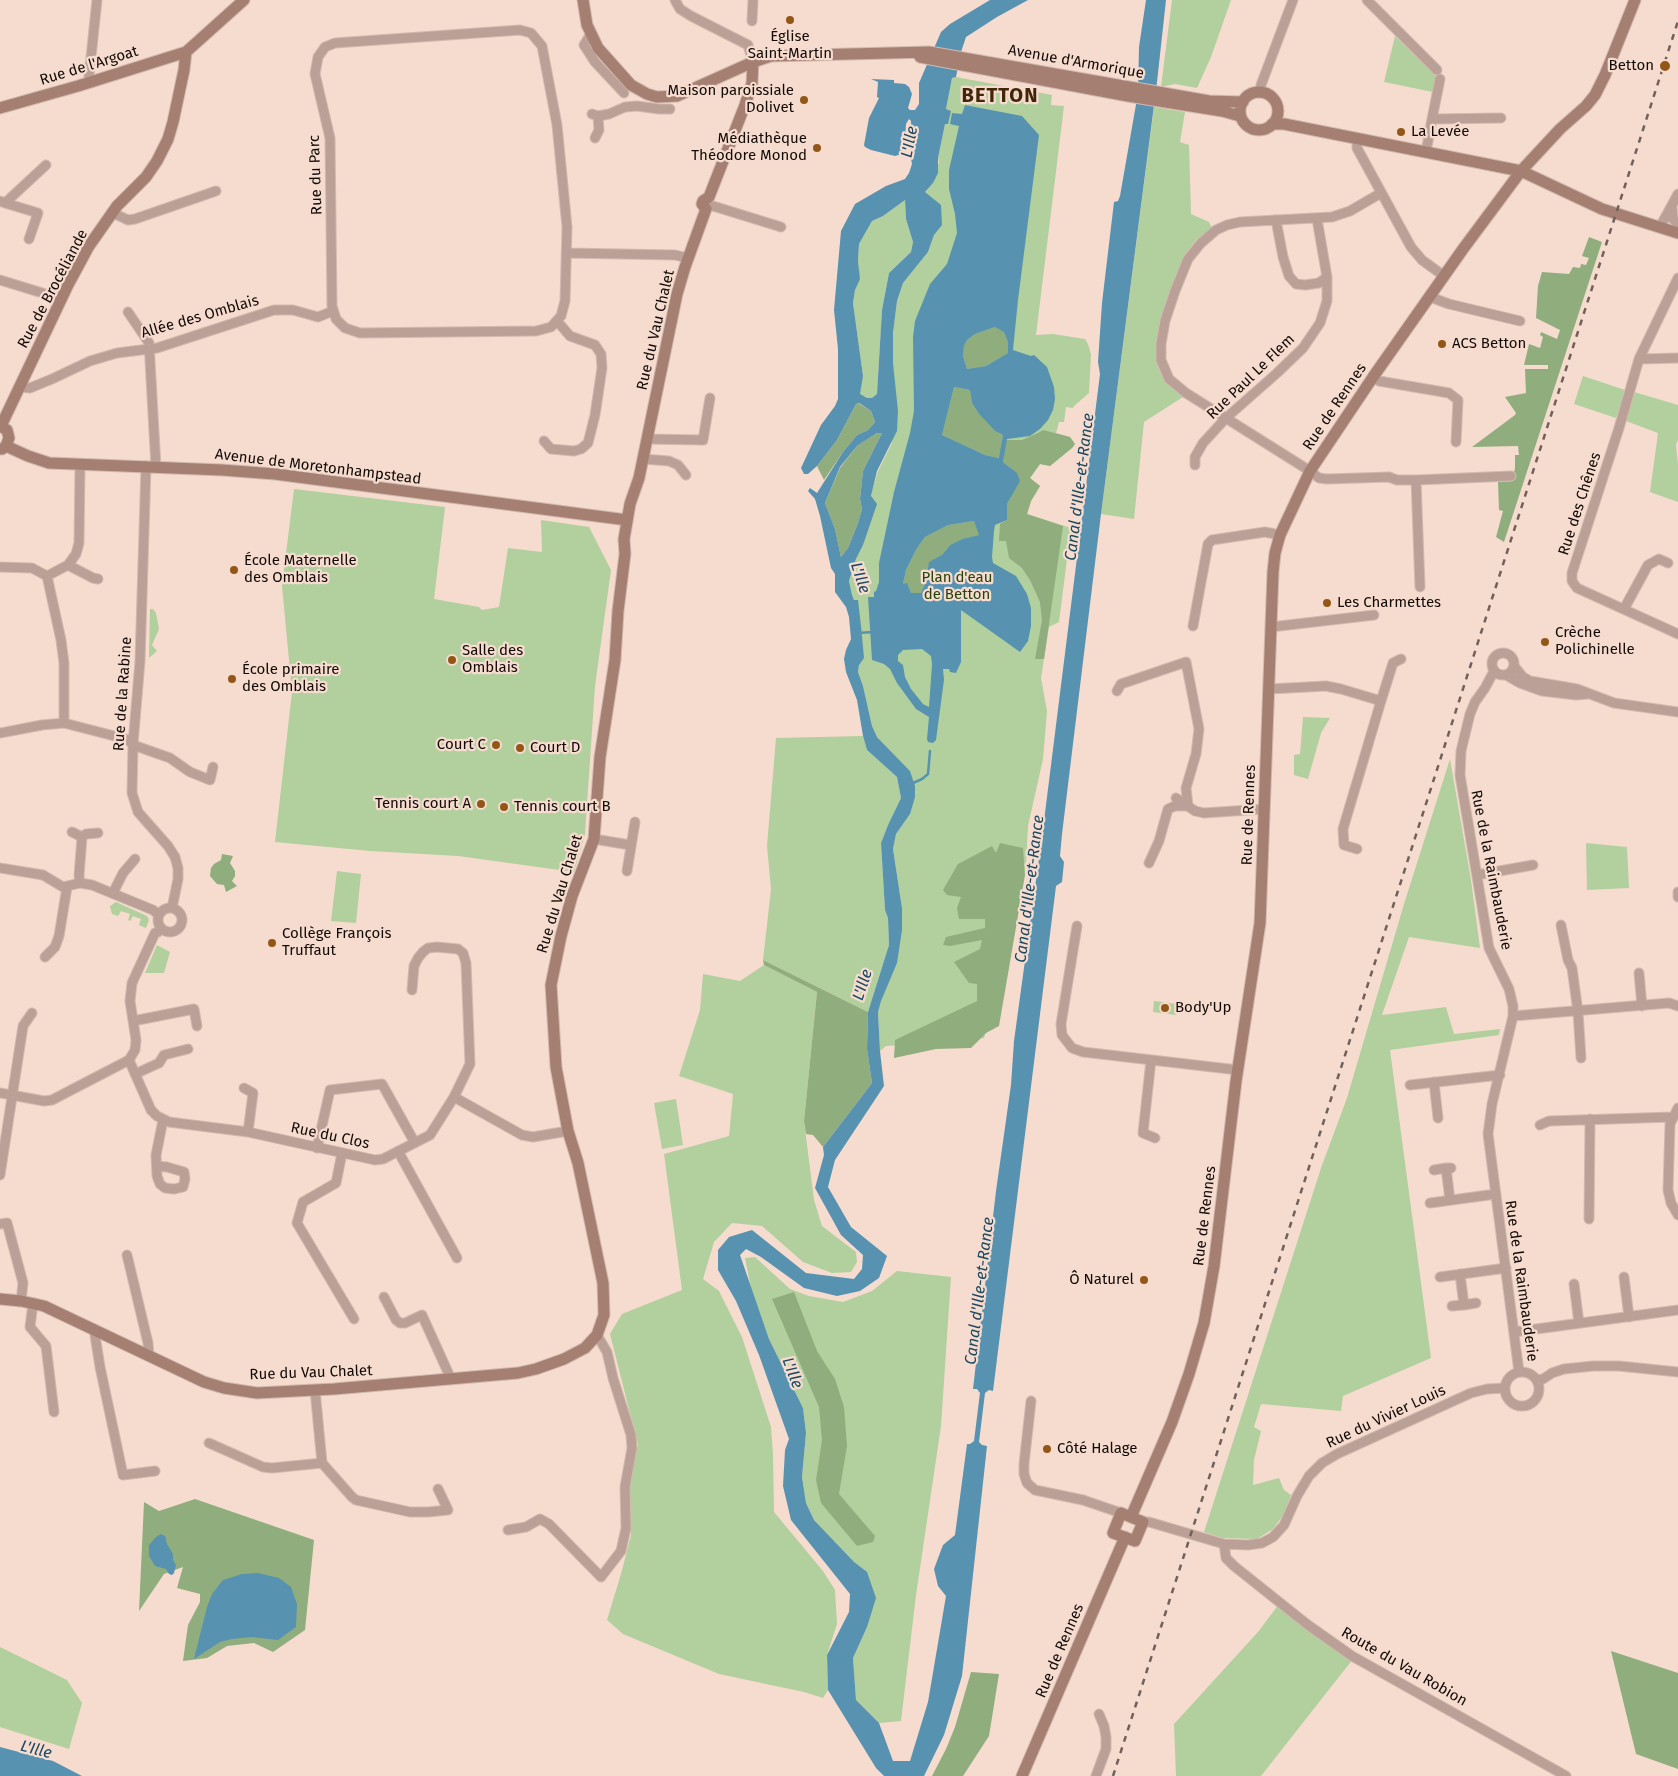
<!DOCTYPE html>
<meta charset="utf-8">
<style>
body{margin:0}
canvas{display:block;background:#f6dbcf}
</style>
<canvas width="1678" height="1776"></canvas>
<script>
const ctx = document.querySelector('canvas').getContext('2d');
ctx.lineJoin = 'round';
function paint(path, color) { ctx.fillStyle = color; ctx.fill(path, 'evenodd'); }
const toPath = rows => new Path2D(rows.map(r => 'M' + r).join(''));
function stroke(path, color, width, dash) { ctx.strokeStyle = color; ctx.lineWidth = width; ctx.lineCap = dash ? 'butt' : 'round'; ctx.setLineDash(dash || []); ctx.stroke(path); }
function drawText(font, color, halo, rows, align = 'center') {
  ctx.font = font + ' "Fira Sans",sans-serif'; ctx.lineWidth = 4.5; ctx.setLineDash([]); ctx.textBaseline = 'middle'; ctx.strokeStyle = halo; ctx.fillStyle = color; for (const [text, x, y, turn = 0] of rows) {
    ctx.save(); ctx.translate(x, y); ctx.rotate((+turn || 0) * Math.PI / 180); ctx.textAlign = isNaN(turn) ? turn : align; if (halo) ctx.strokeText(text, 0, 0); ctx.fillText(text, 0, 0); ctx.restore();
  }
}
const green = toPath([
 [1172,0,1231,0,1211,57,1197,88,1175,84,1161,87],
 [1395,36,1436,76,1433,92,1384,82],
 [956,77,1052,95,1051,105,1064,106,1036,335,1053,334,1085,339,1088,344,1091,354,1089,393,1074,406,1073,408,1066,407,1064,422,1059,422,1056,433,1070,437,1075,444,1072,448,1050,466,1040,464,1030,478,1040,486,1031,501,1027,514,1071,528,1059,622,1049,627,1041,678,1047,711,1043,759,1028,826,1026,864,984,1038,886,1046,880,1051,878,1012,902,908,893,849,896,834,910,814,910,771,877,737,872,726,863,686,858,672,859,665,857,600,854,600,852,595,849,581,856,559,863,545,872,491,878,471,892,443,893,333,897,301,903,283,928,252,934,235,942,224,925,192,933,183,939,162,938,158,945,124,951,111,946,110,950,87,952,78],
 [1154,107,1185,112,1180,142,1189,145,1191,214,1209,222,1212,228,1196,240,1184,256,1164,313,1157,346,1157,362,1167,384,1183,397,1144,422,1134,519,1101,514],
 [905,200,906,219,913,242,911,252,889,273,882,310,877,394,872,399,867,398,859,394,863,376,853,303,855,290,859,279,858,261,859,244,872,221,883,216],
 [1583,376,1625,390,1616,418,1574,404],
 [1634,392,1678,405,1678,440,1676,445,1678,465,1678,502,1650,492,1658,433,1626,421],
 [294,489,445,507,434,599,479,607,482,610,499,607,508,548,542,552,541,520,589,527,611,570,595,686,585,834,574,872,458,856,370,851,275,842,292,692,282,586],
 [150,609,153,609,156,613,159,629,152,645,157,651,149,658],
 [1303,717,1330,718,1321,733,1308,779,1294,775,1294,755,1300,754],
 [863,736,867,750,897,777,901,798,888,825,881,843,885,910,888,918,889,945,868,1012,763,960,771,889,767,846,776,738],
 [1450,759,1471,880,1480,948,1409,937,1382,1015,1446,1007,1454,1034,1500,1029,1499,1035,1390,1050,1431,1358,1343,1396,1341,1411,1261,1404,1254,1427,1261,1431,1254,1460,1253,1485,1279,1478,1284,1490,1291,1495,1284,1514,1273,1529,1257,1539,1223,1538,1204,1532,1321,1168,1347,1098,1404,904],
 [1586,843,1627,847,1629,888,1587,890],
 [337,871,361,874,356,923,331,921],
 [116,902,147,916,149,920,146,928,139,925,141,919,133,916,130,921,128,920,130,914,121,911,118,916,112,914,110,906],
 [157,945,170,952,164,973,145,973],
 [764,965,817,992,804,1121,814,1200,822,1226,856,1252,857,1262,851,1272,832,1273,803,1262,762,1226,732,1223,714,1242,703,1279,719,1291,742,1337,771,1427,773,1454,774,1512,823,1571,835,1590,837,1624,827,1655,828,1690,823,1698,804,1692,719,1674,623,1634,607,1620,621,1574,631,1535,629,1476,638,1445,610,1334,622,1314,682,1290,664,1154,729,1136,733,1094,679,1076,700,1010,703,974,740,981],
 [1154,1001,1177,1004,1176,1015,1153,1012],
 [676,1099,683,1145,662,1149,654,1103],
 [755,1257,790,1289,809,1296,843,1302,872,1291,897,1271,951,1277,941,1426,916,1595,901,1721,879,1723,856,1700,853,1658,867,1627,855,1564,814,1520,806,1503,802,1477,806,1433,803,1408,769,1339,751,1289,745,1258],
 [1279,1604,1353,1659,1261,1776,1176,1776,1174,1724,1258,1632],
 [0,1647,67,1680,82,1703,69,1749,0,1727]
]);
const forest = toPath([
 [1589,237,1602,242,1504,542,1496,537,1503,511,1499,510,1498,482,1512,481,1515,468,1515,455,1519,455,1518,446,1472,447,1515,415,1516,413,1505,397,1526,393,1525,369,1548,369,1548,365,1524,365,1529,344,1540,348,1543,337,1540,335,1541,332,1557,339,1560,330,1536,318,1538,286,1542,272,1569,274,1573,267,1580,268,1581,264,1586,265,1589,258,1582,256],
 [995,327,1004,331,1008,342,1008,353,986,366,967,369,963,356,964,346,967,340,975,334],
 [954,387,970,390,972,403,979,414,995,431,1003,435,1000,458,985,455,942,435],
 [858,403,871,411,875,422,868,430,857,435,843,452,824,480,817,466,837,440,856,404],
 [1043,430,1070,437,1075,444,1072,448,1050,466,1040,464,1030,478,1040,486,1031,501,1027,514,1063,526,1044,659,1035,659,1042,620,1040,602,1030,580,1022,568,1009,558,1006,541,999,541,1000,524,1007,520,1007,504,1011,497,1011,468,1003,462,1006,440,1022,440,1038,433],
 [877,433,882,433,863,471,860,499,862,509,858,523,848,548,841,557,835,529,825,503,840,468,857,446],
 [974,521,980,535,962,539,950,545,942,555,921,593,911,593,907,584,903,584,906,570,917,548,925,537,948,525],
 [1000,843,1023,848,1025,875,999,1026,986,1033,971,1048,936,1049,894,1058,895,1040,977,1001,977,984,969,983,954,962,980,949,982,940,950,946,943,945,946,937,985,928,985,919,959,919,957,908,961,897,947,895,943,890,958,864,992,846,996,853],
 [222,854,233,856,230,863,235,871,235,876,232,881,237,886,226,892,224,885,217,884,210,876,211,868,214,864,221,860],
 [763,960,868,1012,867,1049,872,1083,823,1147,813,1135,806,1134,804,1121,817,992,764,965],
 [794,1292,817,1351,835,1379,844,1407,847,1446,839,1494,875,1536,873,1542,857,1546,821,1503,816,1480,822,1440,819,1407,772,1299],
 [195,1499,314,1540,305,1630,273,1652,254,1643,227,1646,207,1658,183,1661,188,1625,200,1602,200,1594,177,1588,183,1567,164,1574,139,1611,144,1502,159,1511],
 [1611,1651,1678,1673,1678,1769,1636,1754],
 [971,1672,999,1674,989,1736,963,1776,932,1776,946,1749,955,1727]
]);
const water = toPath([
 [990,0,1028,0,997,17,966,37,961,52,956,77,952,78,946,109,951,111,948,124,945,124,938,158,938,173,933,183,925,192,941,205,942,225,934,235,928,252,903,283,897,301,893,333,893,363,898,411,897,431,877,471,871,496,877,504,863,545,856,559,849,581,852,595,854,600,858,600,861,626,864,658,859,665,858,672,863,686,872,726,877,737,910,771,915,786,915,797,910,814,896,834,893,849,902,908,902,930,897,963,881,1001,878,1012,880,1051,884,1086,835,1160,828,1187,851,1227,887,1256,879,1278,860,1291,837,1296,804,1288,761,1257,746,1249,740,1255,769,1339,803,1408,806,1433,802,1477,806,1503,814,1520,854,1562,867,1572,876,1598,867,1627,853,1658,856,1700,879,1723,893,1761,910,1761,928,1702,946,1596,938,1586,934,1569,943,1545,955,1535,967,1444,970,1444,974,1441,980,1393,977,1389,973,1389,996,1191,1011,1085,1014,1041,1043,829,1100,374,1098,362,1102,303,1114,202,1118,201,1120,196,1138,93,1139,47,1146,0,1166,0,1157,82,1101,514,1062,834,1060,856,1064,862,1062,882,1056,886,993,1391,989,1390,985,1393,979,1442,982,1445,987,1446,962,1676,944,1735,924,1776,884,1776,876,1768,828,1690,827,1655,849,1612,850,1594,791,1520,783,1486,785,1450,789,1439,759,1355,736,1301,718,1270,718,1250,729,1237,752,1230,806,1273,854,1279,862,1269,863,1255,841,1235,815,1188,824,1155,823,1147,872,1083,867,1049,868,1012,889,945,888,918,885,910,881,843,888,825,901,798,897,777,867,750,863,736,857,700,846,672,844,659,846,650,851,639,849,617,846,607,835,592,835,574,831,568,820,516,815,499,808,491,810,488,817,493,843,452,857,435,868,430,875,422,871,411,859,403,856,404,837,440,817,466,808,474,804,474,801,468,821,425,835,406,838,399,838,349,834,310,841,231,855,204,886,186,905,179,909,173,912,164,910,153,911,121,909,119,906,124,904,151,902,154,895,156,871,150,865,147,864,145,869,118,879,98,877,97,878,82,871,79,894,80,894,83,905,84,909,87,912,94,908,108,910,110,915,110,919,104,919,83,941,32,950,24],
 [905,200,906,219,913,242,911,252,889,273,882,310,877,394,872,398,867,398,860,394,863,376,853,303,855,290,860,279,858,261,859,244,872,221,883,216],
 [877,433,882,433,863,471,860,499,862,509,858,523,848,548,841,557,835,529,825,503,840,467,857,446],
 [965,105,1022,116,1039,135,1018,300,1013,350,1031,356,1034,355,1047,367,1054,387,1055,399,1053,410,1048,420,1040,429,1030,436,1007,439,1003,462,1017,473,1020,481,1007,504,1007,520,995,525,994,531,992,557,993,563,1016,576,1027,594,1031,608,1031,626,1028,641,1020,652,961,610,961,662,956,673,950,672,949,669,943,669,944,680,936,740,933,743,928,742,927,739,929,717,916,709,897,683,890,669,884,664,872,660,868,597,874,597,874,592,876,591,879,582,879,563,894,492,910,433,914,411,913,337,915,321,930,284,947,264,957,233,955,214,949,189,949,170,959,126,950,124,952,113,962,114],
 [995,327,1004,332,1008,342,1008,353,986,366,967,369,963,356,964,346,967,340,975,334],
 [954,387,970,390,972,403,979,414,995,431,1003,435,999,458,985,455,942,435],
 [974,521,979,535,962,539,950,545,942,555,929,562,926,582,921,593,911,593,907,583,903,584,906,570,917,548,925,537,948,525],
 [922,649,931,656,932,664,929,707,923,704,911,689,905,677,903,665,898,661,898,655,903,650],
 [161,1534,165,1536,167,1544,173,1554,173,1560,176,1565,174,1573,172,1575,169,1574,166,1569,155,1566,149,1556,149,1545,156,1537],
 [258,1573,279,1578,291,1587,297,1604,296,1627,278,1640,251,1637,232,1639,220,1642,194,1659,207,1607,212,1594,223,1580,242,1574],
 [0,1747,53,1761,82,1776,0,1776]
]);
const stream = toPath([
 [858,633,873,632],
 [913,783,922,779,928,774,930,751]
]);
const street = toPath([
 [675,0,680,9,691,16,748,45,753,62],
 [1367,0,1437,70],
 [752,21,753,0],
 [520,30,531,33,542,46,557,125,567,227,565,301,561,316,551,327,536,331,360,333,345,328,336,319,332,306,330,138,315,74,318,57,325,47,335,43,520,30],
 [590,35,584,45,595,62,624,93],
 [90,81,89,76,97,0],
 [1260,93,1261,85,1293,0],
 [592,114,598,116,609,114,625,107,637,106,659,109,670,109],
 [1432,119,1440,79],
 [595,138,599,130,598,116],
 [1357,139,1357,148,1411,247,1422,260,1444,276],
 [1426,152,1432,119,1501,118],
 [1381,193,1350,211,1332,217,1240,222,1227,225,1216,230,1201,243,1188,259,1175,291,1165,321,1161,344,1161,360,1169,379,1186,393,1310,471,1319,478,1327,479,1389,477,1397,480,1416,480,1420,587],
 [0,201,5,203,46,165],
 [5,203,38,213,29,239],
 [713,206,781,227],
 [1672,206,1673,219,1678,224],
 [113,213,128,220,135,219,216,191],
 [1276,220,1283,257,1289,276,1296,284,1305,285,1319,283,1327,277],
 [1660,227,1678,194],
 [567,253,675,255,688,258],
 [0,280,62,299],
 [1430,297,1449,304,1520,321],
 [128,312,149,343,156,467],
 [1678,358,1639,359,1619,428,1572,573,1572,581,1577,588,1678,634],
 [1639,359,1678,278],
 [1373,377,1379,381,1449,393,1458,400,1456,442],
 [20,387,30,388,52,379,90,361,117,353,157,348,274,310,293,310,318,317,333,311],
 [647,439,703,440,710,398],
 [544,441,551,449,574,451,581,449,588,443,595,415,602,368,601,354,595,345,570,336,557,321],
 [643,459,669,461,678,465,686,475],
 [1195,465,1195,457,1203,443,1226,418,1277,373,1303,348,1320,323,1327,301,1327,277,1317,219],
 [146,466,140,661,133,744,132,793,138,812,168,846,175,857,178,868,178,879,172,908],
 [1416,480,1511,476],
 [68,565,93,578,98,579],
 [0,567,32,568,47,576],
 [47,576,61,640,64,663,64,723],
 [47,576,68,565,76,554,79,543,80,465],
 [1624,609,1648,565,1659,559,1668,563],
 [1193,626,1208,544,1212,540,1265,532,1280,535],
 [1271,627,1374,615],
 '1492 664a11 11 0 1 1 22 0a11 11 0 1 1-22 0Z',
 [1514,666,1523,677,1530,681,1577,689,1614,703,1678,712],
 [1494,671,1485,688,1475,702,1470,714,1461,751,1460,775,1489,948,1509,989,1513,1006,1513,1016,1492,1104,1488,1134,1519,1372],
 [1506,675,1520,683,1542,691,1576,695,1587,694],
 [1269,689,1326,686,1341,689,1381,701,1343,829,1344,845,1357,849],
 [1117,691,1121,684,1186,662,1199,729,1196,754,1186,788,1188,806,1175,806,1168,809,1159,841,1149,863],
 [1381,701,1393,663,1401,659],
 [0,733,42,725,64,723,126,739,136,746,170,758,190,772,210,780,213,767],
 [1176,798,1195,811,1204,813,1264,809],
 [72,832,82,837,86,834,98,833],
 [594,839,630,845],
 [0,868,43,875,63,887,80,883,92,885,153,910,159,915],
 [627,871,635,822],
 [1477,875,1533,865],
 [80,883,79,876,82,837],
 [1678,892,1678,897],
 [113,893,123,873,135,859],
 '158 920a12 12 0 1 1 24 0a12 12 0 1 1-24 0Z',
 [1561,925,1568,960,1572,968,1578,1012,1581,1058],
 [1077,926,1061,1024,1062,1035,1072,1048,1083,1052,1238,1070],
 [45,957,55,947,59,936,67,887],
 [1639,973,1642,1006],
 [1513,1016,1669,1003,1678,1006],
 [133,1021,194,1009,197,1026],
 [129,1060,151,1110,157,1116,169,1122,248,1132,375,1160,383,1159,430,1135,454,1097,470,1064,466,963,463,953,458,949,437,947,428,948,423,952,418,958,414,966,412,990],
 [1151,1060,1143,1133,1155,1138],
 [135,1074,159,1063,164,1055,188,1049],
 [1434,1082,1438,1118],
 [1410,1085,1500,1075],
 [244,1088,253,1093,248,1132],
 [0,1093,44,1101,52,1100,129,1060,135,1050,136,1040,130,1001,132,983,155,933,158,932,161,928],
 [454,1097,522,1135,533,1137,568,1131],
 [1678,1108,1670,1124,1668,1190,1671,1203,1678,1215],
 [1540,1125,1549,1121,1672,1117],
 [317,1148,330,1090,382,1084,415,1143],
 [398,1151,457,1258],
 [342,1153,336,1183,303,1202,297,1223,354,1319],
 [157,1166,167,1167,184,1172,185,1179,183,1187,174,1189,165,1188,160,1184,157,1176,156,1155,163,1120],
 [1434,1170,1446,1168],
 [0,1175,23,1026,32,1013],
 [1450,1200,1446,1168,1451,1168],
 [1430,1203,1496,1194],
 [1589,1219,1590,1119],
 [0,1224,7,1223,23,1283,21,1301],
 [127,1255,148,1343,149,1355],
 [1440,1277,1506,1268],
 [1624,1277,1629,1317],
 [1574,1284,1579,1323],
 [384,1297,396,1320,400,1323,405,1323,422,1315,451,1379],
 [33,1303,30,1327,46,1346,54,1412],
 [1464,1305,1476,1303],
 [1452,1306,1464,1305,1460,1274],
 [94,1329,100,1367,123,1475,155,1471],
 [1514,1332,1678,1310],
 '1505 1389a17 17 0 1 1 34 0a17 17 0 1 1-34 0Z',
 [1537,1380,1543,1379,1552,1373,1564,1369,1593,1366,1619,1366,1678,1372],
 [315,1390,322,1463,352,1497,356,1500,410,1512,428,1512,448,1510,438,1489],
 [1031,1401,1024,1464,1024,1474,1027,1483,1035,1490,1083,1500,1121,1513],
 [209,1443,263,1467,272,1468,322,1463],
 [1143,1522,1149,1522,1224,1544,1248,1545,1262,1543,1273,1537,1284,1525,1297,1496,1309,1476,1322,1463,1337,1454,1471,1393,1487,1389,1505,1388],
 [508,1530,526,1527,540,1519,549,1524,601,1577,621,1551,626,1528,625,1487,632,1448,631,1435,613,1378,607,1352,597,1335],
 [1224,1544,1226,1558,1234,1566,1308,1625,1352,1656,1566,1776],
 [1096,1776,1106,1749,1106,1737,1104,1726,1099,1714]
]);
const secondary = toPath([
 [583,0,587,25,598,48,631,85,647,94,657,97,677,96,753,62,771,56,929,52,1209,101,1243,102],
 [920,57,1128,96,1222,111,1240,116],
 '1240 111a19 19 0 1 1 38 0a19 19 0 1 1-38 0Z',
 [0,108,78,86,186,52],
 [1272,124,1284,124,1521,171,1602,209,1678,233],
 [0,426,7,430,9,438,6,446,2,449],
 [1,426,68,285,89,246,117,206,146,177,157,161,168,139,173,122,184,70,186,52,244,0],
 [6,446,28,456,49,463,222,470,275,474,627,520],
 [0,1299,21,1301,44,1306,204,1382,224,1388,257,1393,334,1389,518,1373,536,1369,564,1359,585,1348,597,1335,604,1315,603,1283,578,1163,568,1131,556,1067,551,985,561,936,572,896,594,839,600,757,615,660,618,611,625,554,624,539,630,504,639,478,677,294,685,267,706,209,702,204,703,201,709,197,745,105,752,83,753,62],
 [1121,1513,1143,1522,1135,1541,1113,1533,1121,1513],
 [1131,1517,1172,1422,1189,1374,1204,1323,1214,1266,1236,1081,1260,923,1273,572,1275,553,1280,535,1310,471,1373,377,1463,249,1521,171,1560,129,1586,106,1595,95,1605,75,1635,0],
 [1022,1776,1125,1537]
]);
const rail = toPath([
 [1113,1776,1678,21]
]);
const markers = [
 [790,20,5,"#925716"],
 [1665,66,6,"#925716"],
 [804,100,5,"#925716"],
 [1401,132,5,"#925716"],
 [817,148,5,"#925716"],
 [1442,344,5,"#925716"],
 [234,570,5,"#925716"],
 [1327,603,5,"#925716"],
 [1545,642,5,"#925716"],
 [452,660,5,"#925716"],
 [232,679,5,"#925716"],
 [496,745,5,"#925716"],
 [520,748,5,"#925716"],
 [481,804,5,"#925716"],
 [504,807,5,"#925716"],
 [272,943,5,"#925716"],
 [1165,1008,5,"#925716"],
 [1144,1280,5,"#925716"],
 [1047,1449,5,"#925716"]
];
const poiNames = [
 ["Église",790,37,"center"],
 ["Saint-Martin",790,54,"center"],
 ["Betton",1654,66,"right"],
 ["Maison paroissiale",794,91,"right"],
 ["Dolivet",794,108,"right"],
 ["La Levée",1411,132],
 ["Médiathèque",807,139,"right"],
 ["Théodore Monod",807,156,"right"],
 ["ACS Betton",1452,344],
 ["École Maternelle",244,561],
 ["des Omblais",244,578],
 ["Les Charmettes",1337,603],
 ["Crèche",1555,633],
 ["Polichinelle",1555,650],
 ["Salle des",462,651],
 ["Omblais",462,668],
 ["École primaire",242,670],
 ["des Omblais",242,687],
 ["Court C",486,745,"right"],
 ["Court D",530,748],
 ["Tennis court A",471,804,"right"],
 ["Tennis court B",514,807],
 ["Collège François",282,934],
 ["Truffaut",282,951],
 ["Body'Up",1175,1008],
 ["Ô Naturel",1134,1280,"right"],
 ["Côté Halage",1057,1449]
];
const streetNames = [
 ["Avenue d'Armorique",1076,62,10],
 ["Rue de l'Argoat",89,66,-17],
 ["Rue du Parc",316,175,-92],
 ["Rue de Brocéliande",53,289,-62],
 ["Allée des Omblais",200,317,-16],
 ["Rue du Vau Chalet",656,330,-77],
 ["Rue Paul Le Flem",1251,377,-44],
 ["Rue de Rennes",1335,407,-56],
 ["Avenue de Moretonhampstead",318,467,7],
 ["Rue des Chênes",1580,504,-72],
 ["Rue de la Rabine",123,694,-86],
 ["Rue de Rennes",1249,815,-88],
 ["Rue de la Raimbauderie",1491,870,79],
 ["Rue du Vau Chalet",560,894,-73],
 ["Rue du Clos",330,1136,12],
 ["Rue de Rennes",1205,1216,-83],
 ["Rue de la Raimbauderie",1521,1281,82],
 ["Rue du Vau Chalet",311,1373,-2],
 ["Rue du Vivier Louis",1386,1417,-25],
 ["Rue de Rennes",1060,1651,-67],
 ["Route du Vau Robion",1404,1667,30]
];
const parkNames = [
 ["Plan d'eau",957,578],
 ["de Betton",957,595]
];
const waterNames = [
 ["L'Ille",910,142,-79],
 ["Canal d'Ille-et-Rance",1080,487,-83],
 ["L'Ille",860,578,72],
 ["Canal d'Ille-et-Rance",1030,889,-83],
 ["L'Ille",863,985,-72],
 ["Canal d'Ille-et-Rance",980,1291,-83],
 ["L'Ille",792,1373,69],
 ["L'Ille",36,1750,15]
];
const districtNames = [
 ["BETTON",1000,96]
];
paint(green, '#b1d09e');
paint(forest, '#90ae7d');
paint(water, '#5892b1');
stroke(stream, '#5892b1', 2.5);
stroke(street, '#d2baaf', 11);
stroke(secondary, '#d2baaf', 13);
stroke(street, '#baa096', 9);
stroke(secondary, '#a57f71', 11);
stroke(rail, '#71615a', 2.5, [6, 6]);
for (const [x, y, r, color] of markers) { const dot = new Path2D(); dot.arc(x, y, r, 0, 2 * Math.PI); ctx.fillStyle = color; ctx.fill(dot); stroke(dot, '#f6dbcf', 2); }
drawText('15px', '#120a06', '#f6dbcf', poiNames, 'left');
drawText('15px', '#120a06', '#f6dbcf', streetNames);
drawText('15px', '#26420d', '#f6dbcf', parkNames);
drawText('italic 16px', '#194960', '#f6dbcf', waterNames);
ctx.letterSpacing = '1px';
drawText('bold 20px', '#422608', '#f6dbcf', districtNames);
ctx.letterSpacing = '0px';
</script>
